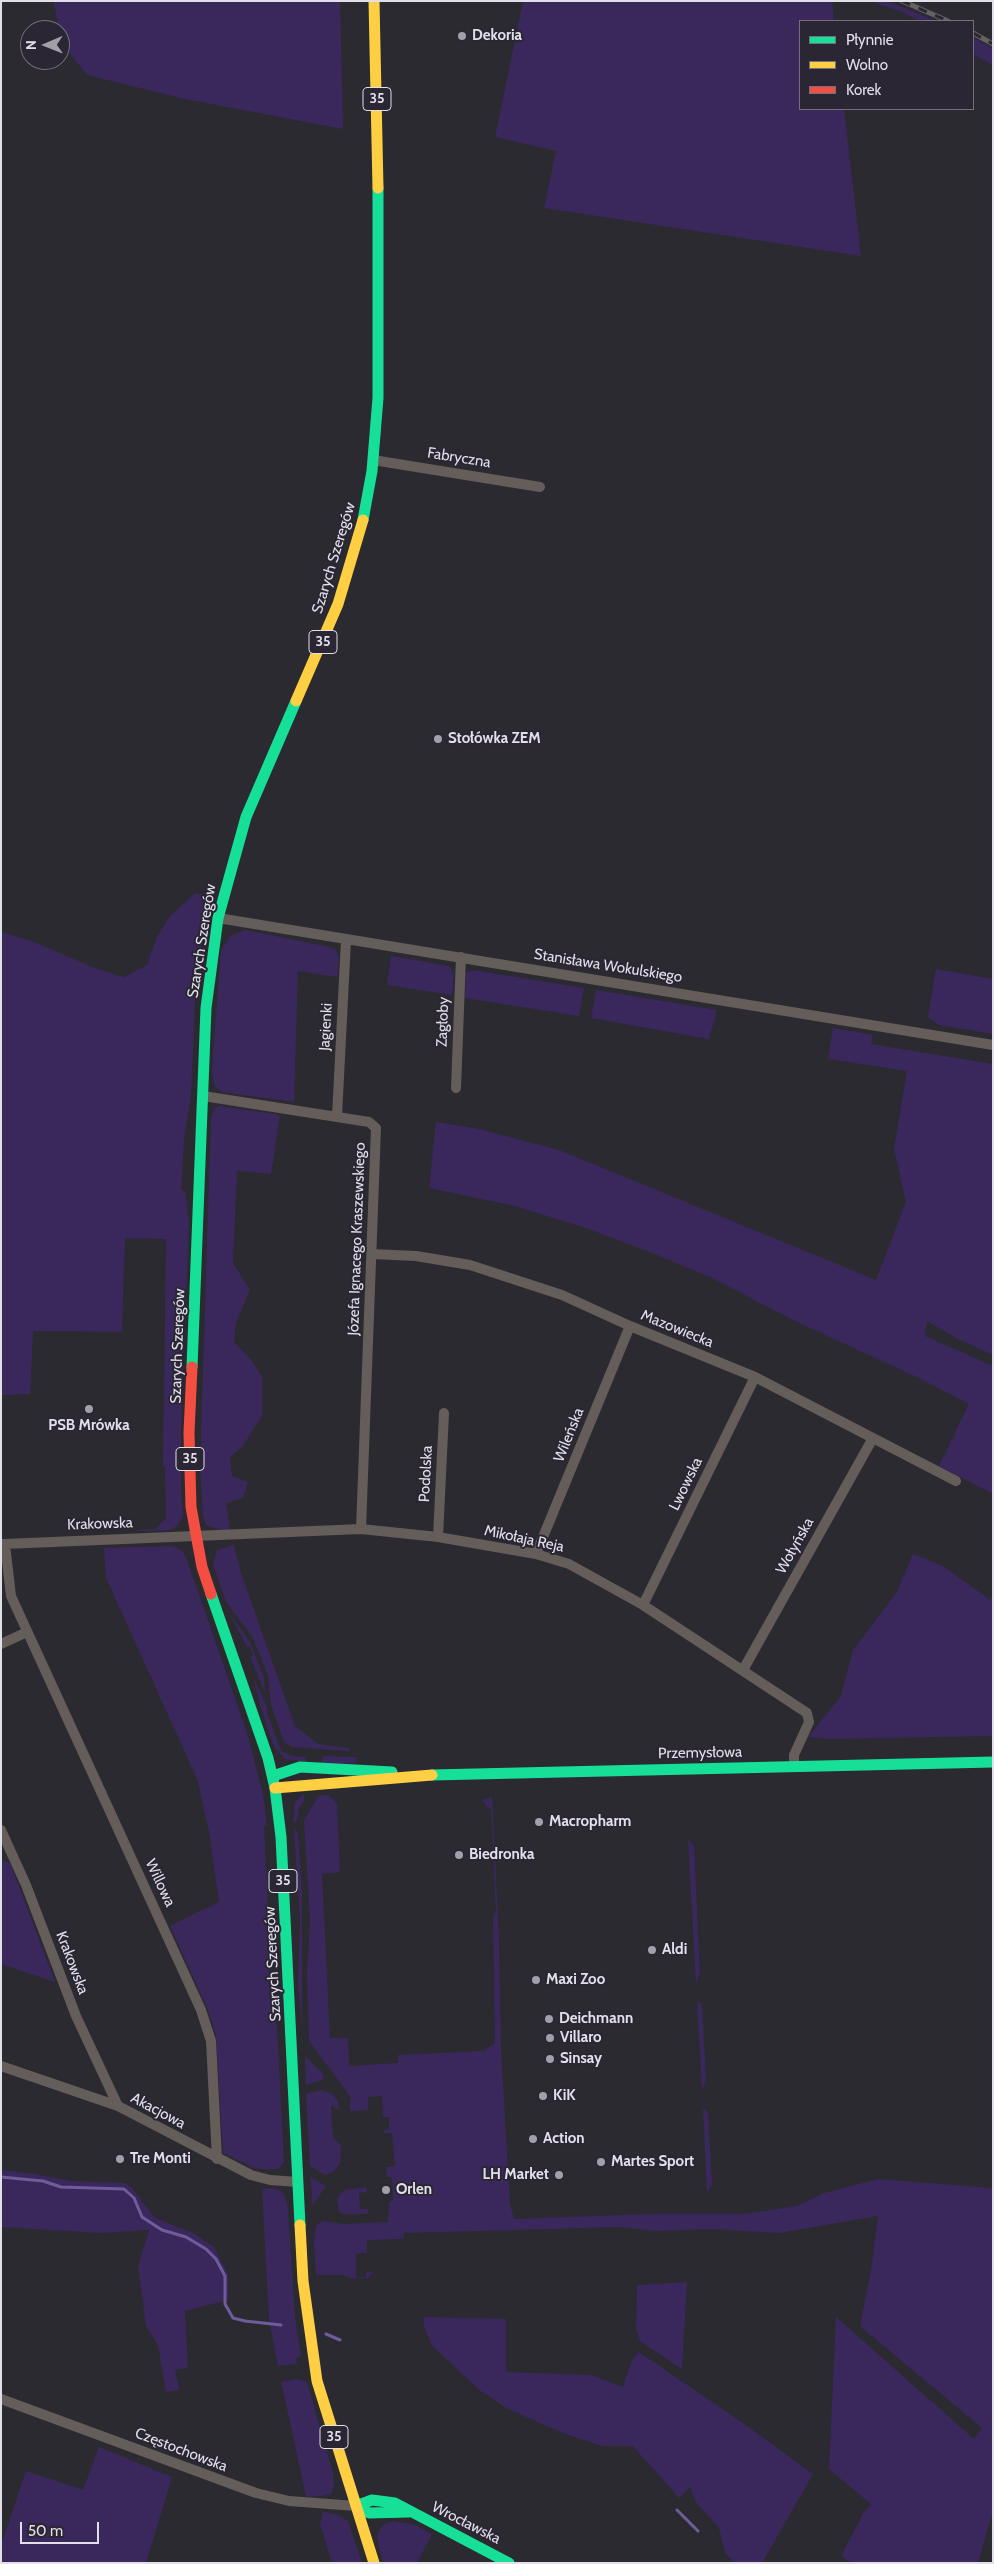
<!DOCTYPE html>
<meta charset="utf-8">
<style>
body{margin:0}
#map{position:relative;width:994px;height:2564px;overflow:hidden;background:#2b2a30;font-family:Cabin,sans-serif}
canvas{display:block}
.frame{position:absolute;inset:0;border:2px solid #e1dfe8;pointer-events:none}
.legend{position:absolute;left:799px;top:20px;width:175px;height:90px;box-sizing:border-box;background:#2a2634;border:1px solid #73707c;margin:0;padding:6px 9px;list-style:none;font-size:15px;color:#e1dfe8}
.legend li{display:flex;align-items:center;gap:10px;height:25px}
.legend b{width:25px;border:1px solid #73707c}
.north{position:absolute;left:20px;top:20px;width:50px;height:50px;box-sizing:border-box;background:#2a2634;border:1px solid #73707c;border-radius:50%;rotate:269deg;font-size:14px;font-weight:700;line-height:20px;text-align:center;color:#e1dfe8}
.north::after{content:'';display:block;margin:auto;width:18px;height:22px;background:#a1a0a8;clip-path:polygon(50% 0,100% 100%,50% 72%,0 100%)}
.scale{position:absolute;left:20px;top:2522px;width:79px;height:22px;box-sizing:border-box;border:2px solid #e1dfe8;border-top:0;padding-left:6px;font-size:15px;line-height:18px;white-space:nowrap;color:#e1dfe8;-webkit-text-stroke:4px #2a2634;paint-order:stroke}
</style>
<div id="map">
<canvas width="994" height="2564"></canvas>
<div class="frame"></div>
<ul class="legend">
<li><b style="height:6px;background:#16e098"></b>Płynnie</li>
<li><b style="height:6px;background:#ffcf43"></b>Wolno</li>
<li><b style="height:6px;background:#f24e42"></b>Korek</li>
</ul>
<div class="north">N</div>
<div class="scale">50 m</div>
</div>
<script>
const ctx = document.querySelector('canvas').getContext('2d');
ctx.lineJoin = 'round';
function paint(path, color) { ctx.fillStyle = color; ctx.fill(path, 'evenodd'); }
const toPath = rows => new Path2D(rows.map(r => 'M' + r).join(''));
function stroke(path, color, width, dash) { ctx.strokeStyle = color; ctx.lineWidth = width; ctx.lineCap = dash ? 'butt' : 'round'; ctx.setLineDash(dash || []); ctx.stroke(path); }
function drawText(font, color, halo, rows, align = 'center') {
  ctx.font = font + ' Cabin,sans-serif'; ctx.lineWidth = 4; ctx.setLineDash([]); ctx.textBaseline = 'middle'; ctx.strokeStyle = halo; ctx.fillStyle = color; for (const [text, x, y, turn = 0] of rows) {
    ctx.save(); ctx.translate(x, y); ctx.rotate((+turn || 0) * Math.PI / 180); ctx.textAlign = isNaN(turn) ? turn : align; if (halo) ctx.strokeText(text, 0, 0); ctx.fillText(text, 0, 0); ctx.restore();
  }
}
const green = toPath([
 [340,1,343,129,185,99,87,75,61,42,54,2],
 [523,1,832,1,834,21,800,21,800,109,844,109,861,256,544,208,556,151,495,137],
 [871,1,887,1,936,21,919,21,902,12],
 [973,37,993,49,993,65,973,54],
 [195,893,209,896,196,978,191,1094,184,1141,181,1190,185,1191,189,1223,181,1427,181,1491,183,1516,177,1526,171,1530,137,1531,136,1530,155,1529,166,1518,165,1466,163,1466,166,1239,125,1238,122,1332,33,1331,30,1394,1,1395,1,932,34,942,97,969,124,977,147,965,157,937,170,916],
 [245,930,330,947,336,950,339,958,337,977,298,971,294,1102,222,1092,215,1086,212,1076,213,1053,221,951,230,936],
 [391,956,449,966,454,973,452,995,387,985],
 [936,969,993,979,993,1034,939,1025,928,1017],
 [473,970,584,988,579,1016,465,998,466,973],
 [596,990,717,1010,709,1039,591,1018],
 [833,1028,873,1035,871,1044,993,1064,993,1355,956,1338,927,1321,925,1336,993,1366,993,1494,939,1466,969,1404,917,1377,797,1322,712,1278,650,1252,586,1228,515,1206,429,1188,436,1122,479,1129,559,1150,876,1280,906,1202,894,1149,907,1071,828,1059],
 [219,1106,280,1115,271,1174,237,1171,233,1263,250,1290,236,1322,234,1342,251,1360,262,1376,262,1416,242,1447,230,1457,232,1476,248,1482,243,1498,226,1503,230,1530,221,1530,206,1525,203,1517,200,1465,211,1117,215,1108],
 [234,1545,241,1573,295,1726,318,1744,349,1748,349,1751,292,1747,284,1742,271,1705,268,1676,253,1638,226,1602,213,1564,217,1550],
 [173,1546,183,1552,186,1557,247,1733,263,1794,267,1825,264,1826,270,1945,268,1959,270,1999,277,2028,284,2162,278,2169,257,2169,223,2153,216,2035,208,2010,170,1926,219,1902,209,1832,198,1781,106,1578,104,1548],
 [913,1554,943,1566,990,1600,993,1595,993,1736,830,1739,808,1737,841,1696,853,1650,897,1592],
 [229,1613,250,1642,264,1678,265,1693,250,1657,253,1655,250,1646,247,1647],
 [253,1676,267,1707,267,1713,281,1751,293,1756,305,1757,306,1762,285,1759,274,1747,260,1705],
 [324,1756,357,1757,355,1763,320,1764],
 [304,1794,304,1801,299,1808,297,1821,293,1822,295,1802],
 [328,1795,337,1803,340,1872,322,1874,330,2038,348,2038,349,2066,398,2063,398,2055,483,2051,495,2043,493,1918,496,1912,491,1809,485,1805,483,1800,492,1797,499,1938,501,2051,510,2204,514,2219,651,2214,744,2214,797,2206,824,2193,878,2179,993,2188,993,2510,978,2563,852,2563,841,2556,864,2512,871,2504,829,2469,836,2317,974,2439,982,2428,860,2326,871,2271,878,2216,779,2233,712,2229,655,2231,622,2227,404,2233,404,2237,400,2239,367,2240,367,2253,356,2253,356,2277,366,2277,367,2272,373,2272,368,2278,350,2278,344,2275,316,2275,314,2241,316,2225,324,2221,343,2224,388,2222,389,2202,393,2201,392,2177,387,2177,386,2167,395,2166,392,2133,384,2133,384,2130,389,2129,389,2117,383,2117,382,2096,368,2097,368,2110,350,2111,350,2096,309,2041,307,1973,310,1920,304,1821,318,1796],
 [294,1828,298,1833,302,1891,302,2027,298,1984,300,1920],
 [688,1840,694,1846,700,1973,696,1984],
 [1,1860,10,1863,55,1982,1,1964],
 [697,2000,702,2005,706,2080,702,2090],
 [305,2056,323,2074,324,2079,306,2085],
 [321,2090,331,2093,338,2101,339,2110,331,2105,333,2138,341,2145,340,2163,332,2173,325,2175,310,2166,306,2094],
 [703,2107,708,2113,712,2184,707,2194],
 [1,2170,34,2174,71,2181,124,2183,131,2187,155,2218,193,2233,214,2247,228,2274,228,2300,185,2311,188,2368,175,2370,179,2390,166,2392,158,2345,146,2326,138,2266,149,2230,101,2233,1,2227],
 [310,2177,326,2186,312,2206,312,2193],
 [366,2187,367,2192,359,2193,360,2209,368,2209,368,2214,343,2214,339,2212,337,2200,341,2193,345,2190],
 [272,2188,281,2191,285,2196,288,2210,295,2317,301,2356,296,2358,297,2364,278,2366,269,2319,262,2189],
 [687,2282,682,2369,640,2341,636,2328,637,2285],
 [424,2317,506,2319,506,2372,591,2375,623,2387,632,2360,639,2352,740,2421,813,2474,762,2563,735,2563,725,2553,719,2528,696,2502,690,2487,679,2498,633,2446,602,2446,563,2433,508,2409,482,2392,433,2347,424,2327],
 [298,2379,307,2382,333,2473,334,2486,331,2494,322,2496,306,2497,284,2394,281,2382],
 [99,2447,172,2477,146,2563,1,2563,1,2546,26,2471,83,2490],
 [323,2512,336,2514,348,2521,362,2563,332,2563,320,2523],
 [394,2521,415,2525,432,2534,417,2563,383,2563,377,2538,379,2530,385,2524]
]);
const stream = toPath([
 [1,2177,43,2181,61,2187,124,2189,134,2198,142,2217,162,2230,186,2237,206,2249,216,2259,225,2276,225,2304,233,2318,245,2321,281,2325],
 [326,2334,340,2340],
 [677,2510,698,2531]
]);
const street = toPath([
 [373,460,540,487],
 [218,918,993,1045],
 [456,1088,461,957],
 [203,1096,369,1122,376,1128,361,1529],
 [337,1116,346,940],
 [372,1254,416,1256,470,1265,562,1295,630,1326,755,1377,956,1481],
 [438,1537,444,1413],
 [1,1544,5,1544,11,1596,201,2010,211,2041,217,2159],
 [5,1544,361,1529,438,1537,536,1554,569,1564,643,1605,807,1713,809,1722,794,1755,794,1767],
 [536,1554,630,1326],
 [643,1605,755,1377],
 [1,1644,27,1632],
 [743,1670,873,1438],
 [1,1830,26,1885,76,2016,118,2106],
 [1,2066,118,2106,251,2175,270,2180,298,2182],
 [1,2399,256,2493,289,2501,356,2506]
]);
const fast = toPath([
 [363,520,372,471,378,398,378,188],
 [192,1367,206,1008,218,918,246,817,296,701],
 [211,1594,268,1758,275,1788,281,1837,300,2225],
 [432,1775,993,1762],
 [273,1776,300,1767,392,1772],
 [356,2506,372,2500,395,2503,509,2563],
 [356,2506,369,2513,409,2512]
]);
const slow = toPath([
 [374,1,378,188],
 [296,701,338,604,363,520],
 [275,1788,432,1775],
 [300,2225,303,2281,317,2381,374,2563]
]);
const jam = toPath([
 [192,1367,189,1433,191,1507,202,1567,211,1594]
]);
const rail = toPath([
 [902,1,948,21],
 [973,33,993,44]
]);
const markers = [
 [462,36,5,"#a1a0a8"],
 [438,739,5,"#a1a0a8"],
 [89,1409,5,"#a1a0a8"],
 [539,1822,5,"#a1a0a8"],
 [459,1855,5,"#a1a0a8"],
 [652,1950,5,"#a1a0a8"],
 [536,1980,5,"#a1a0a8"],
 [549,2019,5,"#a1a0a8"],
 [550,2038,5,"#a1a0a8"],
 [550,2059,5,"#a1a0a8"],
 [543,2096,5,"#a1a0a8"],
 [533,2139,5,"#a1a0a8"],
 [120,2159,5,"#a1a0a8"],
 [601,2162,5,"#a1a0a8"],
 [559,2175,5,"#a1a0a8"],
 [386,2190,5,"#a1a0a8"]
];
const shields = [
 [377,99,28],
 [323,642,28],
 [190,1459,28],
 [283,1881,28],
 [334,2437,28]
];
const shieldNames = [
 ["35",377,99],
 ["35",323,642],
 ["35",190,1459],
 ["35",283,1881],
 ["35",334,2437]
];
const poiNames = [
 ["Dekoria",472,36],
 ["Stołówka ZEM",448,739],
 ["PSB Mrówka",89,1426,"center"],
 ["Macropharm",549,1822],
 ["Biedronka",469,1855],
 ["Aldi",662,1950],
 ["Maxi Zoo",546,1980],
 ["Deichmann",559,2019],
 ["Villaro",560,2038],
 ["Sinsay",560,2059],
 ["KiK",553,2096],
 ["Action",543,2139],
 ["Tre Monti",130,2159],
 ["Martes Sport",611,2162],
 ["LH Market",549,2175,"right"],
 ["Orlen",396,2190]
];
const streetNames = [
 ["Fabryczna",459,458,9],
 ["Szarych Szeregów",334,558,-73],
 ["Szarych Szeregów",202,941,-81],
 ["Stanisława Wokulskiego",608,966,9],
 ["Zagłoby",443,1022,-88],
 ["Jagienki",326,1027,-87],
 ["Józefa Ignacego Kraszewskiego",357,1239,-88],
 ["Mazowiecka",677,1329,22],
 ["Szarych Szeregów",178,1346,-88],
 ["Wileńska",569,1435,-68],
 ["Podolska",426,1474,-87],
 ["Lwowska",686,1484,-64],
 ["Krakowska",100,1524,-2],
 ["Mikołaja Reja",524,1539,12],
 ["Wołyńska",795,1546,-61],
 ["Przemysłowa",700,1753,-1],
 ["Willowa",160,1883,65],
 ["Krakowska",72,1963,69],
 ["Szarych Szeregów",273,1964,-93],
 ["Akacjowa",158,2111,28],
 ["Częstochowska",181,2450,21],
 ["Wrocławska",466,2523,27]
];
paint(green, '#3a285c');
stroke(stream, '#6e5d9a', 3);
stroke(street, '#645d59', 10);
stroke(fast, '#16e098', 11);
stroke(slow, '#ffcf43', 11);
stroke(jam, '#f24e42', 11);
stroke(rail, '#666263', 5);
stroke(rail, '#2a2634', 3, [9]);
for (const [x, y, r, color] of markers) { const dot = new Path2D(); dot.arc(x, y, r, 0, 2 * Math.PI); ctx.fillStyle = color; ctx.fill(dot); stroke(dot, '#2a2634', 2); }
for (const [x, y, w] of shields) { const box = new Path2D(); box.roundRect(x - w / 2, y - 11.5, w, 23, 4); ctx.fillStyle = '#2a2634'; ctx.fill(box); stroke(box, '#e1dfe8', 1); }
drawText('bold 14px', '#e1dfe8', null, shieldNames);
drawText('bold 15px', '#e1dfe8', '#2a2634', poiNames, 'left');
drawText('15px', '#e1dfe8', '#2a2634', streetNames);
</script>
